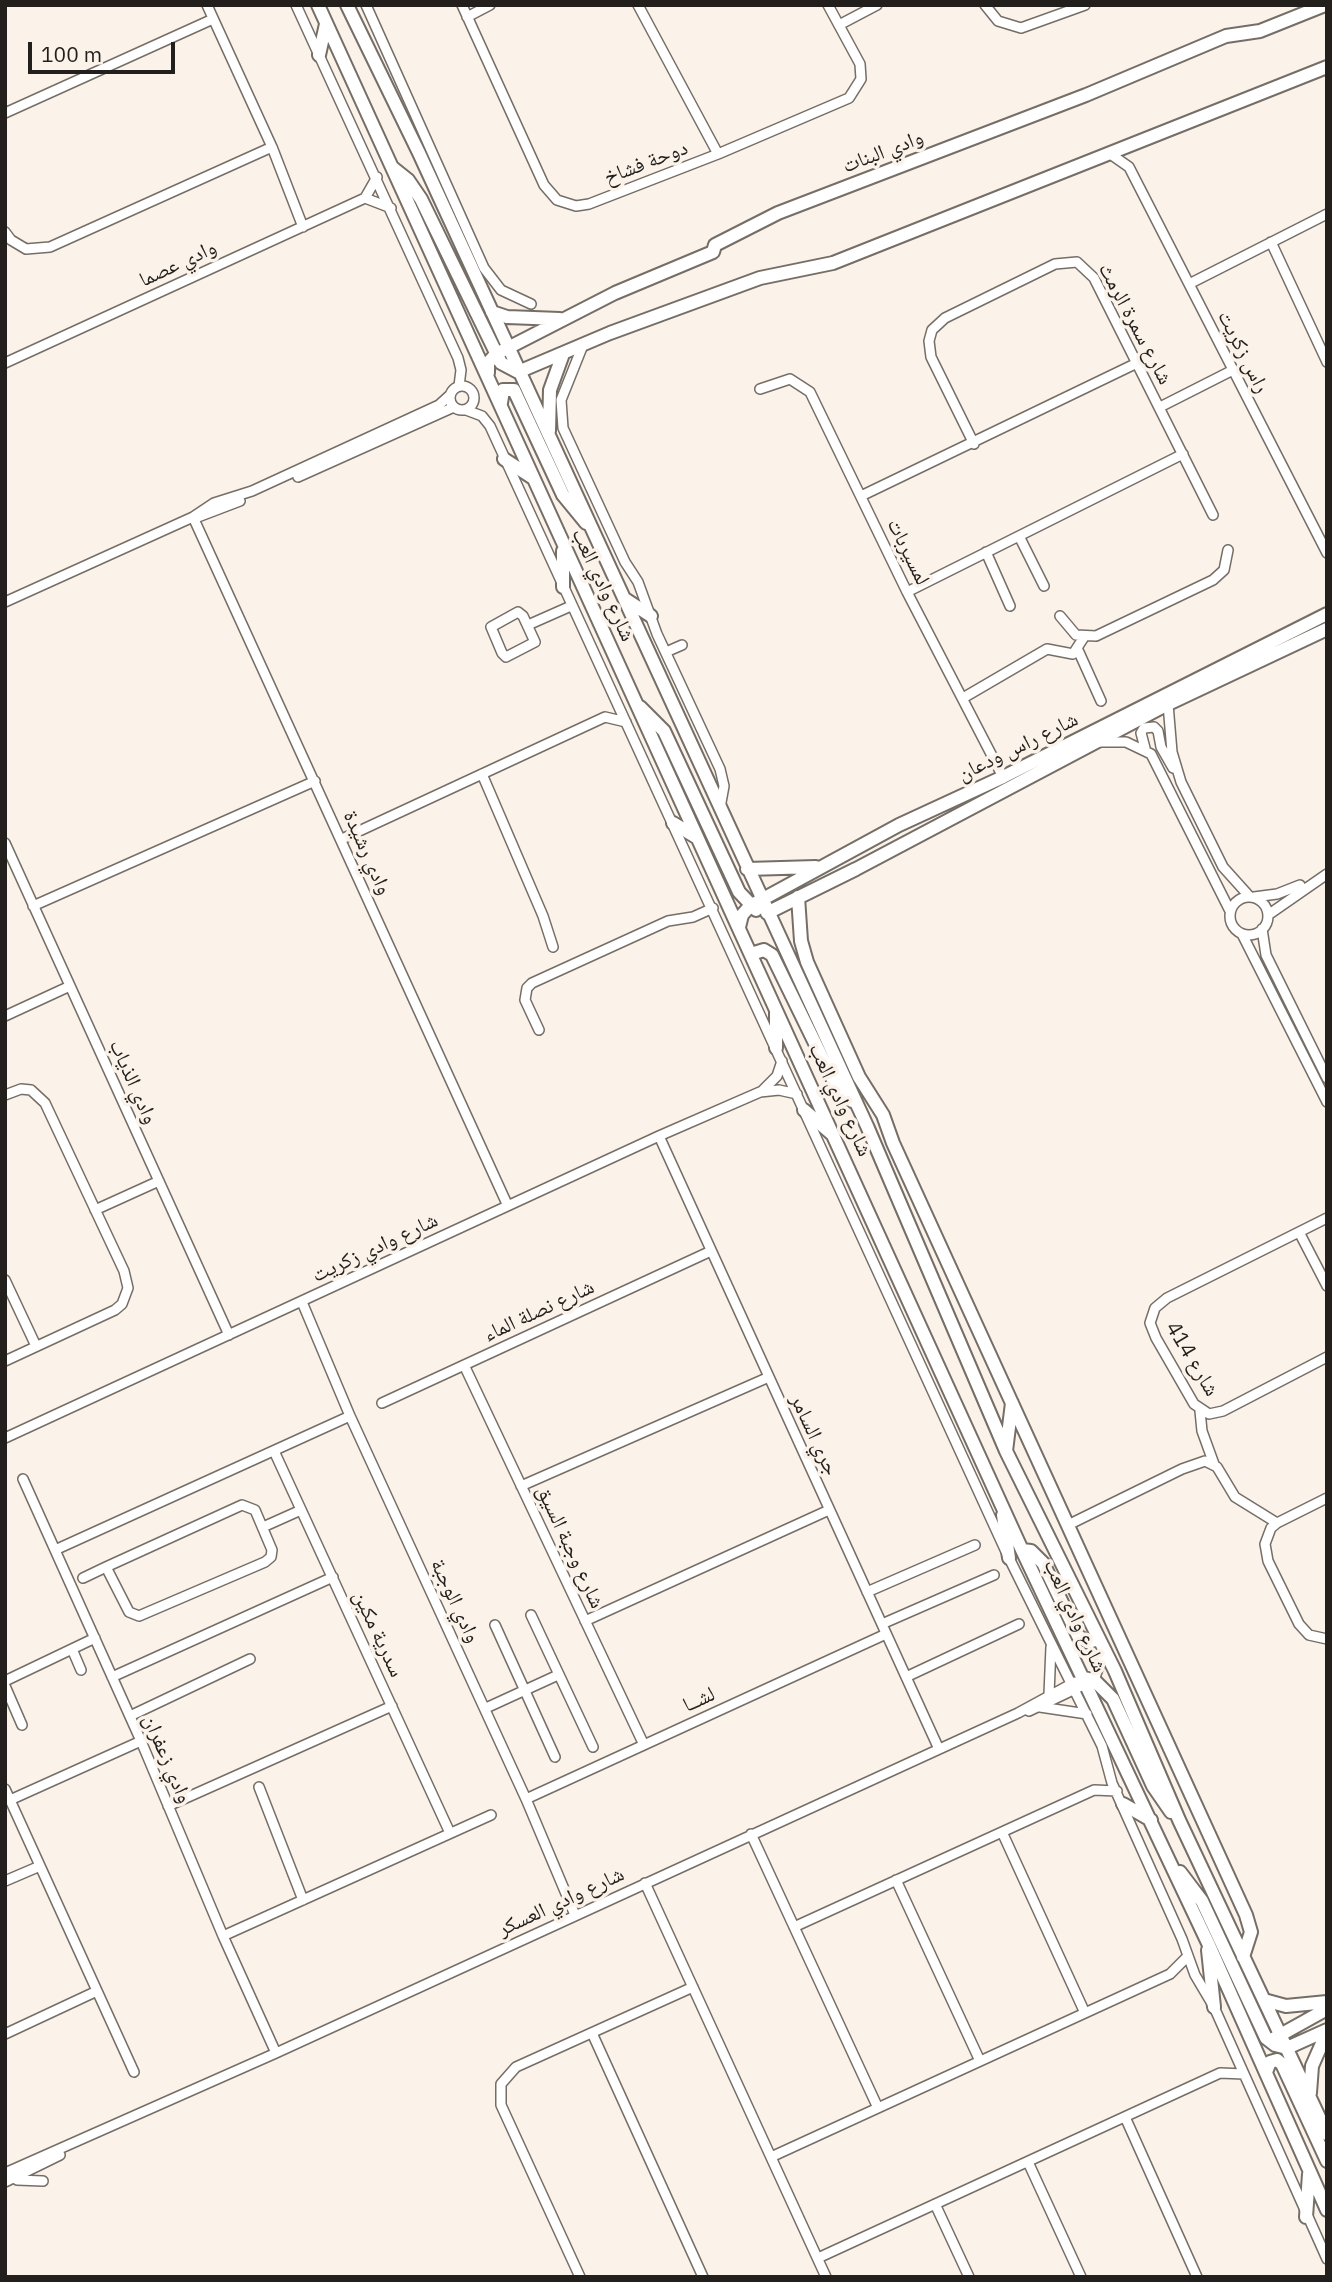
<!DOCTYPE html>
<meta charset="utf-8">
<style>
body{margin:0}
#map{position:relative;width:1332px;height:2282px;overflow:hidden;background:#fbf2ea;font-family:"IBM Plex Sans",sans-serif}
canvas{display:block}
.frame{position:absolute;inset:0;border:7px solid #221f1c;pointer-events:none}
.scale{position:absolute;left:28px;top:42px;width:147px;height:32px;box-sizing:border-box;border:4px solid #221f1c;border-top:0;padding-left:9px;font-size:21px;line-height:24px;white-space:nowrap;color:#221f1c;-webkit-text-stroke:5px #fbf2ea;paint-order:stroke}
</style>
<div id="map">
<canvas width="1332" height="2282"></canvas>
<div class="frame"></div>
<div class="scale">100 m</div>
</div>
<script>
const ctx = document.querySelector('canvas').getContext('2d');
ctx.lineJoin = 'round';
const toPath = rows => new Path2D(rows.map(r => 'M' + r).join(''));
function stroke(path, color, width, dash) { ctx.strokeStyle = color; ctx.lineWidth = width; ctx.lineCap = dash ? 'butt' : 'round'; ctx.setLineDash(dash || []); ctx.stroke(path); }
function drawText(font, color, halo, rows, align = 'center') {
  ctx.font = font + ' "IBM Plex Sans","Noto Naskh Arabic",sans-serif'; ctx.lineWidth = 7; ctx.setLineDash([]); ctx.textBaseline = 'middle'; ctx.strokeStyle = halo; ctx.fillStyle = color; for (const [text, x, y, turn = 0] of rows) {
    ctx.save(); ctx.translate(x, y); ctx.rotate((+turn || 0) * Math.PI / 180); ctx.textAlign = isNaN(turn) ? turn : align; if (halo) ctx.strokeText(text, 0, 0); ctx.fillText(text, 0, 0); ctx.restore();
  }
}
const minor = toPath([
 [207,5,272,147,303,227],
 [296,5,458,358,461,370,459,386],
 [366,5,484,268,501,290,531,304],
 [462,5,544,185,557,200,576,206,589,204,718,154,849,98,861,79,860,64,828,5],
 [638,5,718,154],
 [985,5,998,21,1021,28,1085,5],
 [467,17,490,5],
 [839,25,877,5],
 [5,113,213,19],
 [1109,153,1129,167,1327,553],
 [365,198,391,208],
 [5,232,11,240,26,249,50,247,272,147],
 [1271,242,1327,362],
 [1189,284,1327,214],
 [583,345,561,400,563,428,625,562,638,582,657,634,720,769,724,786,720,808],
 [5,363,365,198,377,177],
 '450 398a12 12 0 1 1 24 0a12 12 0 1 1-24 0Z',
 [760,389,790,379,810,392,907,592,1003,777],
 [1160,407,1233,370],
 [466,410,482,416,490,426,1009,1558,1102,1746,1112,1783,1182,1939,1195,1975,1214,2007,1327,2259],
 [974,444,931,357,929,341,932,330,945,318,1055,264,1077,262,1094,278,1213,515],
 [298,477,454,407],
 [861,496,1137,363],
 [193,517,507,1204],
 [198,517,240,501],
 [1019,536,1044,586],
 [986,552,1010,606],
 [907,592,1183,454],
 [5,602,193,517,214,503,252,491,439,405,450,395],
 [518,612,523,616,535,642,506,657,502,653,491,627,518,612],
 [1060,616,1076,635,1096,636,1213,580,1224,570,1228,550],
 [528,625,571,606],
 [1078,650,1101,701],
 [666,652,682,645],
 [963,698,1047,649,1073,654,1084,637],
 [1168,704,1172,752,1181,782,1223,867,1250,897],
 [1100,742,1126,742,1151,754,1230,911],
 [1145,748,1141,733,1144,728,1154,727,1158,731,1161,747,1173,768],
 [482,774,543,916,553,947],
 [342,839,605,717,626,722],
 [5,843,229,1335],
 [1254,897,1277,894,1300,885],
 '1230 916a19 19 0 1 1 38 0a19 19 0 1 1-38 0Z',
 [33,906,315,781],
 [1268,915,1327,874],
 [1262,929,1266,955,1327,1078],
 [1242,934,1327,1102],
 [5,1016,70,986],
 [539,1030,525,1000,527,988,532,983,668,921,693,917,713,908],
 [762,1091,777,1076,782,1061],
 [5,1095,21,1089,31,1090,45,1103,124,1271,128,1288,122,1304,115,1310,5,1361],
 [659,1136,938,1747],
 [95,1210,159,1181],
 [1327,1218,1167,1298,1155,1308,1150,1323,1156,1338,1194,1404,1209,1414,1223,1411,1327,1357],
 [1299,1232,1327,1286],
 [5,1280,36,1346],
 [302,1302,350,1416,526,1799,575,1915],
 [464,1365,644,1745],
 [382,1403,711,1251],
 [1200,1411,1202,1431,1214,1464],
 [5,1438,659,1136,760,1092,779,1090,797,1094],
 [274,1451,450,1833],
 [23,1479,141,1741,223,1936,276,2053],
 [521,1486,769,1377],
 [1327,1498,1277,1523,1271,1528,1265,1544,1268,1561,1299,1624,1309,1635,1327,1639],
 [1068,1525,1182,1469,1205,1461,1217,1467,1235,1497,1277,1523],
 [263,1527,301,1510],
 [55,1550,350,1416],
 [83,1578,106,1567,242,1505,255,1510,272,1550,271,1557,265,1562,139,1616,129,1612,106,1567],
 [867,1592,975,1545],
 [531,1615,593,1747],
 [585,1621,829,1510],
 [882,1624,994,1575],
 [495,1625,555,1757],
 [72,1649,81,1670],
 [112,1677,333,1577],
 [906,1677,1019,1624],
 [5,1681,95,1638],
 [5,1686,22,1725],
 [1049,1694,1051,1647],
 [1040,1707,1087,1714],
 [486,1708,558,1675],
 [1029,1711,1094,1680,1105,1650],
 [130,1716,250,1659],
 [259,1787,303,1900],
 [5,1789,134,2072],
 [526,1799,886,1634],
 [10,1800,141,1741],
 [168,1806,392,1706],
 [1002,1832,1085,2013],
 [751,1834,878,2108],
 [896,1880,980,2061],
 [5,1881,40,1866],
 [645,1883,826,2277],
 [794,1927,1094,1790,1117,1791],
 [223,1936,491,1815],
 [592,2033,703,2277],
 [5,2034,97,1991],
 [1125,2117,1197,2277],
 [771,2157,1170,1974,1188,1956],
 [1028,2162,1081,2277],
 [5,2173,276,2053,1018,1713,1075,1682],
 [17,2180,43,2181],
 [5,2182,60,2155],
 [935,2204,969,2277],
 [818,2258,1220,2073,1244,2074],
 [580,2277,501,2105,501,2084,516,2067,693,1987]
]);
const tertiary = toPath([
 [318,5,1022,1550,1208,1943,1327,2210],
 [347,5,419,153,867,1126,1006,1451,1115,1671,1179,1820,1327,2134],
 [319,55,326,24],
 [393,168,408,180,421,199,501,363,518,372],
 [492,312,507,317,560,319],
 [518,372,610,333,760,278,833,263,1327,67],
 [488,373,488,363,496,354,615,293,713,252,715,245,778,213,1086,95,1226,36,1260,31,1325,5],
 [501,403,503,390,514,390,563,495,586,523],
 [549,431,550,390,563,354],
 [504,459,533,478],
 [563,551,563,587],
 [625,599,651,616],
 [640,707,664,731,739,892,756,910],
 [673,823,696,837],
 [747,869,816,867],
 [798,897,801,941,807,962,859,1077,883,1115,893,1143,1246,1915,1251,1932,1243,1957],
 [767,913,856,869,1168,704,1327,629],
 [739,927,742,915,750,906,899,825,1003,777,1327,614],
 [751,954,764,950,772,955,835,1084,852,1101],
 [776,1012,776,1048],
 [804,1110,833,1135],
 [1006,1451,1012,1403],
 [1003,1515,1009,1558],
 [1022,1550,1031,1551,1043,1563,1078,1636,1088,1642,1099,1639],
 [1083,1678,1094,1680,1113,1699,1153,1786,1171,1812],
 [1123,1804,1151,1820],
 [1180,1872,1202,1901,1266,2038,1275,2045,1287,2048,1327,2030],
 [1208,1950,1214,2007],
 [1264,2000,1286,2006,1327,2002],
 [1273,2039,1327,2009],
 [1266,2072,1270,2062,1277,2060,1282,2064,1327,2161],
 [1310,2093,1312,2066,1327,2032],
 [1306,2217,1309,2174]
]);
const streetNames = [
 ["وادي البنات",883,152,-21],
 ["دوحة فشاخ",646,163,-21],
 ["وادي عصما",178,264,-25],
 ["شارع سمرة الرمث",1135,324,62],
 ["راس زكريت",1243,352,63],
 ["لمسيربات",908,552,64],
 ["شارع وادي العب",603,585,65],
 ["شارع راس ودعان",1018,747,-26],
 ["وادي رشيدة",367,853,66],
 ["وادي الذياب",133,1082,66],
 ["شارع وادي العب",840,1100,65],
 ["شارع وادي زكريت",375,1248,-25],
 ["شارع نصلة الماء",539,1311,-25],
 ["شارع 414",1192,1359,59],
 ["جري السامر",814,1435,65],
 ["شارع وجبة السيق",570,1547,65],
 ["وادي الوجبة",455,1601,65],
 ["شارع وادي العب",1075,1616,65],
 ["سدرية مكين",378,1634,65],
 ["لشــا",699,1700,-25],
 ["وادي زعفران",167,1759,67],
 ["شارع وادي العسكر",561,1902,-25]
];
stroke(minor, '#756e66', 12);
stroke(tertiary, '#756e66', 16);
stroke(minor, '#fff', 9);
stroke(tertiary, '#fff', 12);
drawText('21px', '#221f1c', '#fbf2ea', streetNames);
</script>
